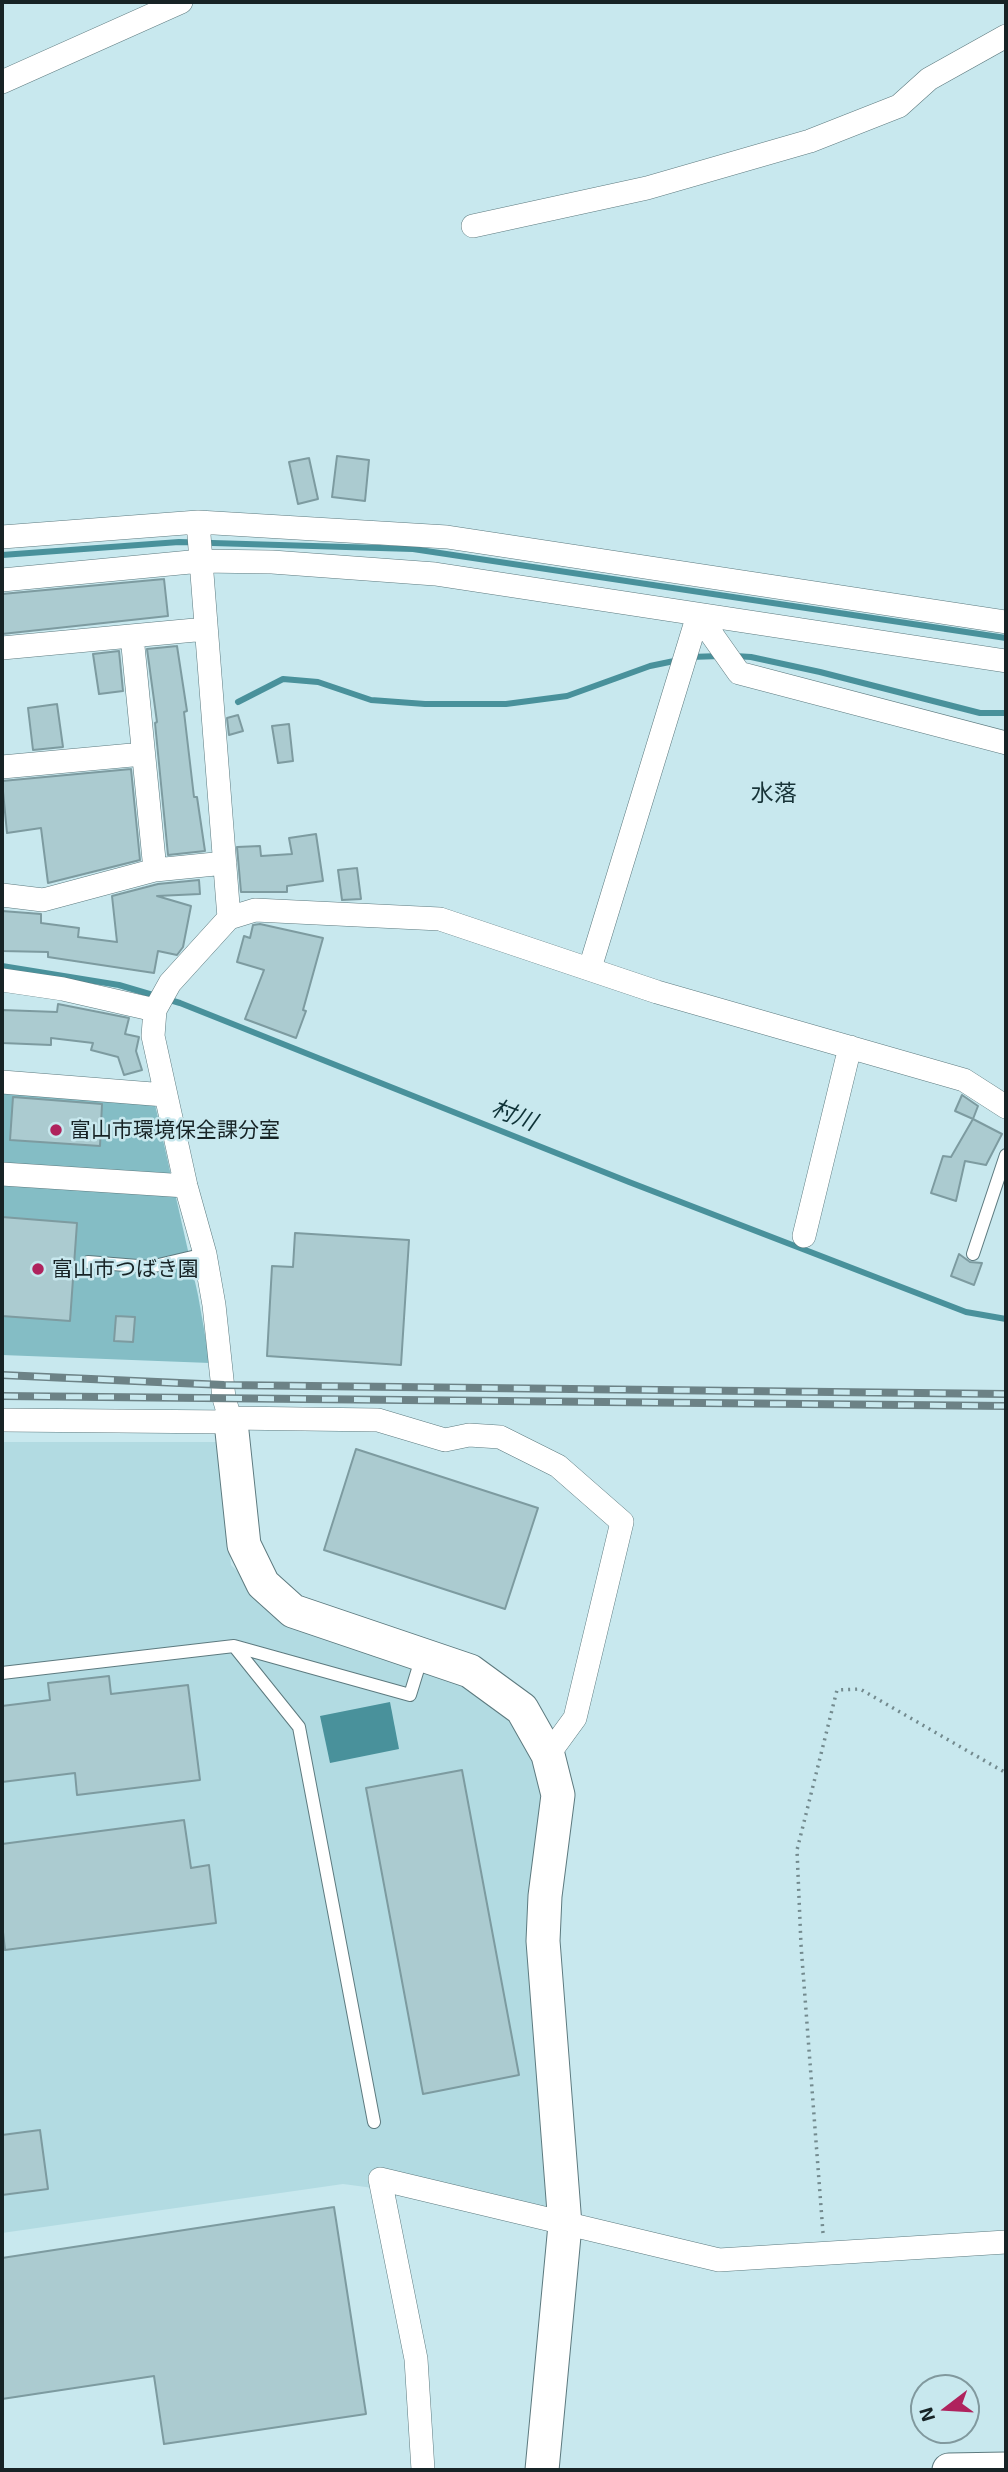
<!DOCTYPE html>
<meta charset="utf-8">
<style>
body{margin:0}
#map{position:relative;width:1008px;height:2472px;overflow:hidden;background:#c8e8ee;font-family:"Exo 2",sans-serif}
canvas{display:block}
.frame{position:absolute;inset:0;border:4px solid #172325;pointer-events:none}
.north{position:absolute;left:910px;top:2374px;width:70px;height:70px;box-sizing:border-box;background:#c8e8ee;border:2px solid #81999e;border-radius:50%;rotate:253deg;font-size:19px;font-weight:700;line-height:28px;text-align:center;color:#172325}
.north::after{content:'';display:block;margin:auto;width:24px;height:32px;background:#af235d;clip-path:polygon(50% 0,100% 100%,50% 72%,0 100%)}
</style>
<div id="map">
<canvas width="1008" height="2472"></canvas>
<div class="frame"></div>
<div class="north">N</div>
</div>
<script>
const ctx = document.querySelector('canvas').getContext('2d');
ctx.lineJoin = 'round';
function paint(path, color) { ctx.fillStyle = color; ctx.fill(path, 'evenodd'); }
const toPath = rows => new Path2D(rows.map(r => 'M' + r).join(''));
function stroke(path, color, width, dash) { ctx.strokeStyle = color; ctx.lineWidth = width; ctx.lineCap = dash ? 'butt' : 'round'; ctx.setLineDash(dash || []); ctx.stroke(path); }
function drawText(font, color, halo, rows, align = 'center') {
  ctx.font = font + ' "Exo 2","Noto Sans JP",sans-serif'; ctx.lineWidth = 5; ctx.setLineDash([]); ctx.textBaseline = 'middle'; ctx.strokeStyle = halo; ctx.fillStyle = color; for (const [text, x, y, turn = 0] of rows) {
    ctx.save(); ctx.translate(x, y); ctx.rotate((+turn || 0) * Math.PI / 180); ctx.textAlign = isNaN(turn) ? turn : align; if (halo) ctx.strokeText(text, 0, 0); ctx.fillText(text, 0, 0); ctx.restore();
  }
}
const built = toPath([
 [2,1442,219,1442,231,1565,276,1609,466,1685,505,1710,533,1756,542,1788,548,2211,343,2184,2,2233]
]);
const green = toPath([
 [2,1088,154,1100,198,1295,210,1363,2,1355]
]);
const water = toPath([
 [390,1702,399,1749,330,1763,320,1716]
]);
const stream = toPath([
 [2,555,179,542,413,549,1006,638],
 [735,656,751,657,820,672,980,713,1006,713],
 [690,657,721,656],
 [238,702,283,679,318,682,371,700,425,704,506,704,567,696,650,666,679,660],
 [2,966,119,985,180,1003,629,1182,966,1312,1006,1319]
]);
const building = toPath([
 [337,456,369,460,365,501,332,497,337,456],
 [309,458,318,499,298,504,289,462,309,458],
 [164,579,168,616,2,634,2,594,164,579],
 [177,646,187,711,184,712,194,797,197,797,205,851,168,855,155,723,157,722,147,649,177,646],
 [119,651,123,691,99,694,93,654,119,651],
 [57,704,63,747,33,750,28,708,57,704],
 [238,715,243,731,229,735,227,718,238,715],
 [289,724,293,761,278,763,272,726,289,724],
 [131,769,140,860,48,883,41,828,7,833,2,781,131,769],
 [316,834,323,881,287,886,287,892,241,892,237,847,260,846,261,856,292,854,289,838,316,834],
 [357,868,361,899,342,900,338,870,357,868],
 [199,880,200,894,157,896,191,906,183,947,177,955,158,951,154,973,48,957,48,952,2,951,2,911,41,914,41,923,79,928,78,937,117,942,112,896,158,884,199,880],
 [260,924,323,938,303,1010,306,1011,296,1038,245,1019,264,970,237,962,244,936,250,938,253,925,260,924],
 [58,1004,129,1018,125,1034,139,1037,136,1051,142,1070,124,1075,118,1057,91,1050,93,1043,51,1038,51,1045,2,1043,2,1010,57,1012,58,1004],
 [962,1095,978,1106,973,1119,955,1111,962,1095],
 [13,1097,102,1104,100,1146,10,1140,13,1097],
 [973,1119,1002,1134,986,1165,965,1161,956,1201,931,1193,943,1156,951,1157,973,1119],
 [2,1217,77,1223,70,1321,2,1316,2,1217],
 [295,1233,409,1240,401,1365,267,1356,272,1266,293,1267,295,1233],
 [959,1254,970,1262,982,1263,974,1285,951,1276,959,1254],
 [116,1316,135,1317,133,1342,114,1341,116,1316],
 [356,1449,538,1508,505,1609,324,1550,356,1449],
 [109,1676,111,1694,188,1685,200,1780,77,1795,75,1773,2,1782,2,1706,50,1700,48,1683,109,1676],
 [462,1770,519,2075,423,2094,366,1788,462,1770],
 [184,1820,191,1868,209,1865,216,1923,5,1950,2,1923,2,1844,184,1820],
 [40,2130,48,2189,2,2195,2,2135,40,2130],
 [334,2207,366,2414,164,2444,154,2376,2,2399,2,2258,334,2207]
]);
const path = toPath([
 [823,2233,801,1945,797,1850,837,1690,860,1689,1006,1773]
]);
const lane = toPath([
 [973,1254,1006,1155],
 [88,1262,150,1267,205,1254],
 [234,1646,410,1695,422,1656],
 [2,1673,234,1646,299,1727,374,2122]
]);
const street = toPath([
 [2,82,181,2],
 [473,226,647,188,810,141,899,106,929,79,1006,36],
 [198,522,447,537,1006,622],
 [2,537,198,522,201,561,2,580],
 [132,636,155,870],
 [2,648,206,629],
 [2,767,143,754],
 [2,895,43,900,155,870,225,863],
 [229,918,201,561,272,562,435,574,1006,661],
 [590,968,698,615,739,673,1006,743],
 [2,980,63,989,155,1010],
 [2,1082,165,1095],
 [2,1174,186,1186],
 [804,1236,850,1047],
 [230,1418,378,1420,445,1440,469,1435,500,1437,558,1466,622,1522,575,1718,548,1755],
 [2,1420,231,1422,224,1398,214,1305,205,1254,186,1186,153,1036,155,1010,170,983,229,918,255,910,440,919,657,992,964,1080,1006,1107],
 [423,2470,416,2359,380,2179,719,2260,1006,2242]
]);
const secondary = toPath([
 [231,1422,244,1545,263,1584,293,1611,470,1671,522,1709,548,1755,558,1795,545,1896,543,1941,565,2225,542,2470],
 [949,2470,1006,2469]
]);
const rail = toPath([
 [2,1375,224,1385,1006,1394],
 [2,1396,1006,1406]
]);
const markers = [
 [56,1130,7,"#af235d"],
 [38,1269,7,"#af235d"]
];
const poiNames = [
 ["富山市環境保全課分室",70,1130],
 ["富山市つばき園",52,1269]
];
const neighbourhoodNames = [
 ["水落",774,793]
];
const waterNames = [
 ["村川",514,1115,21]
];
paint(built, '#b2dbe2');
paint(green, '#84bdc5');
paint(water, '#49919b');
stroke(stream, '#49919b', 6);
paint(building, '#abcbd0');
stroke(building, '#7d9ba0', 2);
stroke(lane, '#5d7a7f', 14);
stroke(street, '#5d7a7f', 24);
stroke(secondary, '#5d7a7f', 35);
stroke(path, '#738a8e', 3.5, [2, 5]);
stroke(lane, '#fff', 12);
stroke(street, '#fff', 23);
stroke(secondary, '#fff', 33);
stroke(rail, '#6c8286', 8);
stroke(rail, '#c8e8ee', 5, [16]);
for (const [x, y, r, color] of markers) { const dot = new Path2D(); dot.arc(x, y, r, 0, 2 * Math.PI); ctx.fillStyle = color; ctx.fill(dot); stroke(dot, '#c8e8ee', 2.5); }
drawText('21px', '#172325', '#c8e8ee', poiNames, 'left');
drawText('23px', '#183438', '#c8e8ee', neighbourhoodNames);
drawText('italic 23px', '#0e3237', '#c8e8ee', waterNames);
</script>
